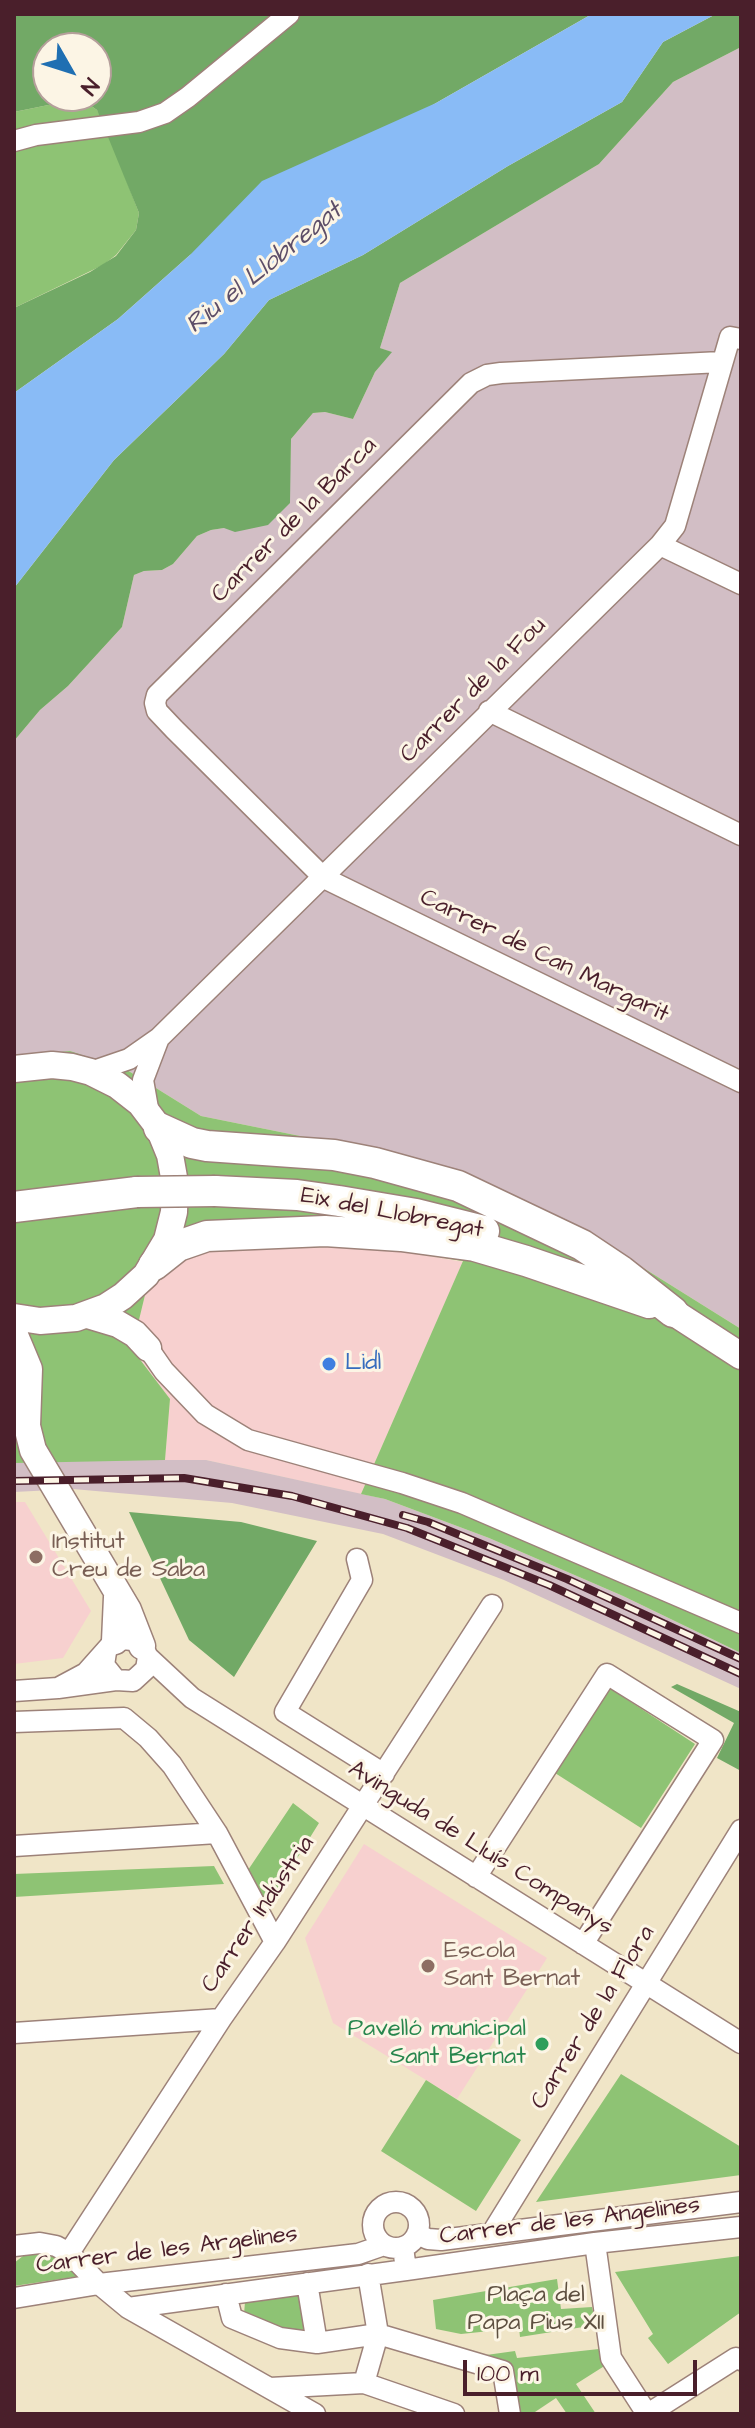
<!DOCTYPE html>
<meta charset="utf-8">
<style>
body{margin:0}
#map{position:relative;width:755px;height:2428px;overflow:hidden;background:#f0e5c7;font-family:"Architects Daughter",sans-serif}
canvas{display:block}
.frame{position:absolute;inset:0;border:16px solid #4a1f2b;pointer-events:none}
.north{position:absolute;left:32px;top:32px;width:80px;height:80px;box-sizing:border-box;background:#fcf5e5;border:2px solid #b59f9b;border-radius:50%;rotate:129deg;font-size:22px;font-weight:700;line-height:32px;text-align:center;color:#4a1f2b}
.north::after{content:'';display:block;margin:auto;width:28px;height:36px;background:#1f6fb2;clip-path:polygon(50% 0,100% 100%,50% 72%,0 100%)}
.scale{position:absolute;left:463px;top:2360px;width:234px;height:36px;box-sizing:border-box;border:4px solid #4a1f2b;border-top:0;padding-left:10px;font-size:24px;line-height:28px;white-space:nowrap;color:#4a1f2b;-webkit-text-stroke:6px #fcf5e5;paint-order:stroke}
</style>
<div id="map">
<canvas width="755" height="2428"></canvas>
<div class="frame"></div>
<div class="north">N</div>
<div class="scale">100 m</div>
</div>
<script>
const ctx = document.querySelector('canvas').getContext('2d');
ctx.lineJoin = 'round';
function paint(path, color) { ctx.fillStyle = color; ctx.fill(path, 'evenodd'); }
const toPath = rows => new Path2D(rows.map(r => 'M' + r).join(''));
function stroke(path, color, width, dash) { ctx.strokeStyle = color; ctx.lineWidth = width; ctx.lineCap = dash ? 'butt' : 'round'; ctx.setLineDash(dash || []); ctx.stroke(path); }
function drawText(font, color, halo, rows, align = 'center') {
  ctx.font = font + ' "Architects Daughter",sans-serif'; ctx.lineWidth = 6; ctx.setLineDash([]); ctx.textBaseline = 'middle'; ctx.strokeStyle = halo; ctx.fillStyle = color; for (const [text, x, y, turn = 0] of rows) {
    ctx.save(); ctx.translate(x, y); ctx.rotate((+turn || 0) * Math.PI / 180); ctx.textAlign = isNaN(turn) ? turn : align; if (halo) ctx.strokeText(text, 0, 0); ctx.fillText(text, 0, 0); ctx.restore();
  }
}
const built = toPath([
 [372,1246,463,1262,361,1494,206,1460,165,1460,170,1399,132,1349,145,1295,191,1250],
 [14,1502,25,1502,91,1611,63,1658,14,1664],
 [364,1844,547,1958,457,2099,333,2023,305,1938]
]);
const industrial = toPath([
 [741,47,741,1329,629,1259,399,1156,201,1116,127,1070,14,1057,14,741,40,710,68,686,122,627,134,575,144,571,162,570,173,564,197,536,211,530,224,528,289,503,291,439,313,413,325,412,353,419,375,372,391,352,380,348,400,283,599,164,673,82],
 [14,1433,17,1463,73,1460,206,1460,385,1499,489,1538,623,1596,741,1653,741,1689,504,1580,383,1534,232,1503,73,1489,14,1492]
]);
const green = toPath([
 [68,101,84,101,97,110,105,125,139,213,136,230,116,255,103,265,14,308,14,112],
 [70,1051,127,1070,201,1116,399,1156,629,1259,741,1329,741,1653,623,1596,489,1538,385,1499,361,1494,463,1261,372,1246,191,1250,145,1295,132,1349,170,1399,165,1460,16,1463,14,1433,14,1057],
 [608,1687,695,1744,641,1828,555,1773],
 [293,1803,319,1823,268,1905,244,1876],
 [214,1866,224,1884,14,1897,14,1874],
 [621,2074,741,2147,741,2175,536,2202],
 [426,2080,521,2140,476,2211,381,2151],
 [39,2252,64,2258,81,2276,14,2286,14,2263,23,2256],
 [740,2256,741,2312,668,2364,648,2338,653,2334,615,2272],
 [557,2279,561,2309,592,2307,596,2325,520,2337,519,2328,461,2334,436,2329,433,2300],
 [303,2290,305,2329,298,2334,244,2314,245,2302],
 [599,2349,606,2365,576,2384,596,2414,567,2414,556,2398,532,2414,518,2414,479,2356,515,2351,517,2358]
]);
const forest = toPath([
 [14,14,592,14,436,103,190,255,118,319,14,393,14,308,90,272,116,256,136,230,139,213,97,110,84,101,68,101,14,112],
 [48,48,96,48,96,96,48,96],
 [716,14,741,14,741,47,673,82,599,164,400,283,380,348,392,352,375,372,353,419,325,412,313,413,291,439,290,503,268,525,235,532,224,528,211,530,197,536,173,564,162,570,144,571,134,575,122,627,68,686,40,710,14,741,14,588,114,460,224,354,269,300,363,255,508,166,622,102,663,42],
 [129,1512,241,1522,317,1541,234,1677,189,1640],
 [677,1684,741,1712,741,1771,717,1758,734,1723,671,1687]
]);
const water = toPath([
 [592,14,716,14,663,42,622,102,508,166,363,255,269,300,224,354,114,460,14,588,14,393,118,319,190,255,262,181,436,103]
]);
const minor = toPath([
 [14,141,36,135,139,122,165,113,188,97,289,14],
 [721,362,501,373,487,375,471,383,157,695,155,703,157,711,174,729,324,878,741,1082],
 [660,545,741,584],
 [489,711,741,835],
 [91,1072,129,1059,159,1038,660,545,675,526,730,337,741,339],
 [149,1114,143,1080,159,1038],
 [148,1348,164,1371,205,1414,248,1440,402,1483,462,1503,741,1623],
 [357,1559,362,1580,285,1712,384,1774],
 [148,1657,192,1698,741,2043],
 [58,1688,86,1673,110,1646,121,1639,133,1640,142,1646,148,1657,146,1669,133,1681,116,1680,104,1665,106,1652],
 [14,1691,58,1688,116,1680],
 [14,1722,124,1718,148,1738,172,1765,217,1833,275,1942],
 [14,1846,217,1833],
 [476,1877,607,1674,713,1740,583,1944],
 [14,2033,221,2019],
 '373 2225a23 23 0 1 1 46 0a23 23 0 1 1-46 0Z',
 [492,2233,741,1830],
 [417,2234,428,2239,441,2240,741,2202],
 [595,2243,611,2358,647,2414],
 [14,2246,40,2243,56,2246,69,2253,99,2284,128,2308,315,2414],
 [69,2253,221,2019,275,1942,492,1605],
 [406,2270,595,2243,741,2227],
 [307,2283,317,2343],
 [226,2294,232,2318,280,2338,317,2343,378,2334,503,2371,510,2414],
 [14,2298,99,2284,358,2254,384,2245],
 [128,2308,406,2270,403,2247],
 [364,2383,378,2334,368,2274],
 [270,2388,364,2383,454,2414],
 [648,2414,736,2358,741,2360]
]);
const major = toPath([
 [14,1069,52,1065,72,1067,91,1072,117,1085,140,1103,159,1128,170,1155,175,1183,174,1212,167,1240,146,1275,123,1296,106,1307,76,1318,40,1321,14,1317],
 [673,1312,741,1356],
 [88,1315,118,1324,135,1334,148,1348],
 [14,1333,29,1369,27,1426,33,1450,128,1610,142,1646],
 [115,1641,117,1597]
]);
const highway = toPath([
 [159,1128,192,1143,207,1146,334,1155,375,1163,458,1186,582,1245,621,1271,673,1312],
 [215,1191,297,1195,339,1201,416,1214,484,1231],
 [14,1207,137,1192],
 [154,1265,178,1246,207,1236,325,1231,401,1236,475,1246,526,1261,649,1303]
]);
const rail = toPath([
 [14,1481,184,1478,292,1496,407,1528,549,1585,741,1674],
 [403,1515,428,1522,567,1579,741,1659]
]);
const highwayBridge = toPath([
 [137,1192,215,1191]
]);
const markers = [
 [329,1364,8,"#3f7fe0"],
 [36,1557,8,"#8d6e63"],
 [428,1966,8,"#8d6e63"],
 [542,2044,8,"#2e9e5b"]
];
const streetNames = [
 ["Carrer de la Barca",295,521,-45],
 ["Carrer de la Fou",474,691,-45],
 ["Carrer de Can Margarit",544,957,26],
 ["Eix del Llobregat",392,1214,11],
 ["Avinguda de Lluís Companys",480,1849,32],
 ["Carrer Indústria",259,1915,-56],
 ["Carrer de la Flora",594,2018,-58],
 ["Carrer de les Angelines",570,2222,-7],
 ["Carrer de les Argelines",167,2251,-7]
];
const shopNames = [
 ["Lidl",345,1364]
];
const educationNames = [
 ["Institut",52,1543],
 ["Creu de Saba",52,1571],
 ["Escola",444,1952],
 ["Sant Bernat",444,1980]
];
const leisureNames = [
 ["Pavelló municipal",526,2030],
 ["Sant Bernat",526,2058]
];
const parkNames = [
 ["Plaça del",536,2296],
 ["Papa Pius XII",536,2324]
];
const waterNames = [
 ["Riu el Llobregat",265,269,-39]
];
paint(built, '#f7d0cf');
paint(industrial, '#d2bec5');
paint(green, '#8ec374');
paint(forest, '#72a966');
paint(water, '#89bbf6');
stroke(minor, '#9d8279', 23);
stroke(major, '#9d8279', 29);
stroke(highway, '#9d8279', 33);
stroke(minor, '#fff', 20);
stroke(major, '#fff', 26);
stroke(highway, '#fff', 30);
stroke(rail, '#4a1f2b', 8);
stroke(rail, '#fcf5e5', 5, [15]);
stroke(highwayBridge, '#9d8279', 33, []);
stroke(highwayBridge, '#fff', 30);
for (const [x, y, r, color] of markers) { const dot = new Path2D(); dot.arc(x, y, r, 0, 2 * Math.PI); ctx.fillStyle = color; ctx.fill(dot); stroke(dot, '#fcf5e5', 3); }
drawText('24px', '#4a1f2b', '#fcf5e5', streetNames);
drawText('24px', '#366cbe', '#fcf5e5', shopNames, 'left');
drawText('24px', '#785e54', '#fcf5e5', educationNames, 'left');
drawText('24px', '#27864d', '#fcf5e5', leisureNames, 'right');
drawText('24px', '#5e5041', '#fcf5e5', parkNames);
drawText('italic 26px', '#5d4e68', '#fcf5e5', waterNames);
</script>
